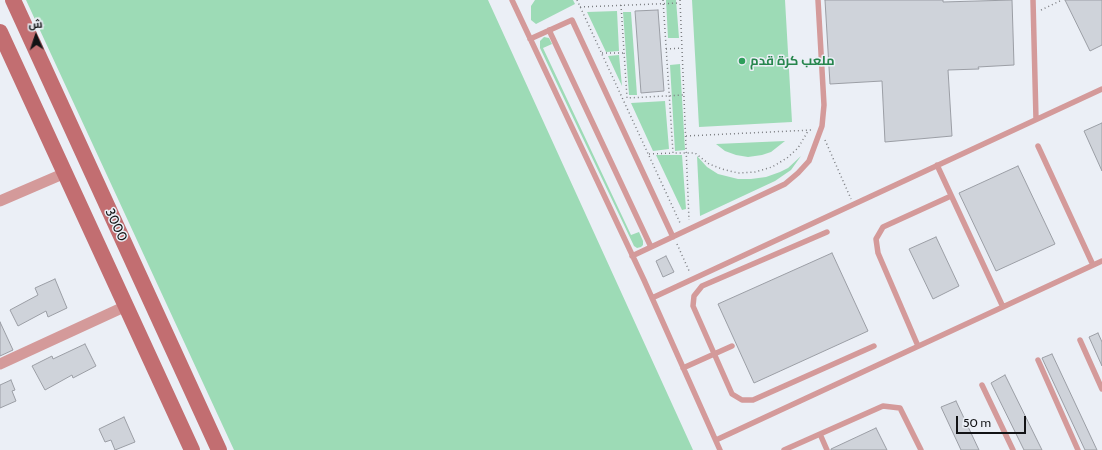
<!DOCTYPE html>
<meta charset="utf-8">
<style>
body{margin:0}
#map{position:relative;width:1102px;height:450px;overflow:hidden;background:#ebeff6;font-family:Cabin,Cairo,sans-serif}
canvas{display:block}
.north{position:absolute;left:16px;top:16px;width:40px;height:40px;-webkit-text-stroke:3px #ebeff6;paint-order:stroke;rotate:357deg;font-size:11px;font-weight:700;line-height:16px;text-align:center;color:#121315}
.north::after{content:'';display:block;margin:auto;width:14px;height:18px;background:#121315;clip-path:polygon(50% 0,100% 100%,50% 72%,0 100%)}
.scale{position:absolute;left:956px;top:416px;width:70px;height:18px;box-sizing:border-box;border:2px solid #121315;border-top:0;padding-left:5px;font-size:12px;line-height:14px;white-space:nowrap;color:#121315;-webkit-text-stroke:3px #ebeff6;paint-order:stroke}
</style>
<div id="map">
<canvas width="1102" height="450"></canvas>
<div class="north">ش</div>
<div class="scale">50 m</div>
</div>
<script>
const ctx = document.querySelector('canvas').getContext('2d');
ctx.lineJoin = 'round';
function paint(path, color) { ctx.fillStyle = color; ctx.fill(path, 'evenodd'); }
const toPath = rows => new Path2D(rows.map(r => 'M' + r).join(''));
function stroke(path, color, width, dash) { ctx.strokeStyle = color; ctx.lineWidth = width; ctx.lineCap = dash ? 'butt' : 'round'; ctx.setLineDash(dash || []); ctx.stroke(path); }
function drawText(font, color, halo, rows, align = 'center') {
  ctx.font = font + ' Cabin,Cairo,sans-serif'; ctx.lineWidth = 3; ctx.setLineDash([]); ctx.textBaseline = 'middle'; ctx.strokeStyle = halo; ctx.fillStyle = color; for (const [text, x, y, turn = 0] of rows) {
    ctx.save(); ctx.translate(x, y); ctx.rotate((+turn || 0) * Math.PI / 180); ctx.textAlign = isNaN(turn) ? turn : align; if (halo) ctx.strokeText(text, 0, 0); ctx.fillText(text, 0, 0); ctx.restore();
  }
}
const green = toPath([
 [26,0,488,0,693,450,234,450],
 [535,0,573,0,575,4,536,24,531,20,531,6],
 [666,0,676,0,679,38,668,38],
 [692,0,785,0,792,122,699,127],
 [617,11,619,51,606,52,587,12],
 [623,12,631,12,637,95,629,95],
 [544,37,549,38,552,44,543,48,631,235,639,232,643,241,643,245,641,247,637,248,634,246,540,48,540,41],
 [619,55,622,86,608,56],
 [680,64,685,150,675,151,670,65],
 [665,101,669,149,653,151,631,103],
 [785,141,771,152,762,155,748,157,736,155,725,151,716,144],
 [656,155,682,155,686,209,682,210],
 [697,156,707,167,718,174,738,179,751,179,766,177,780,172,788,168,801,156,791,170,775,181,700,216]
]);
const building = toPath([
 [825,0,943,0,943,2,1012,0,1014,65,978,67,979,69,948,70,952,136,885,142,882,81,830,84,825,0],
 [1065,0,1102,0,1102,45,1090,51,1065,0],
 [658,10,664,91,641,93,635,11,658,10],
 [1102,123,1102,171,1084,131,1102,123],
 [1018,166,1055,244,996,271,959,193,1018,166],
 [936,237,959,286,933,299,909,249,936,237],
 [832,253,868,331,754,383,718,304,832,253],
 [666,256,674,272,663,277,656,261,666,256],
 [55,279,67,308,48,317,46,311,18,326,10,310,38,295,35,288,55,279],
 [0,322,13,350,0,356,0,322],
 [1098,333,1102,342,1102,366,1089,337,1098,333],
 [85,344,96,366,73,378,72,375,45,390,32,366,52,356,53,359,85,344],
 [1052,354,1097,450,1085,450,1042,358,1052,354],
 [1005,375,1042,450,1024,450,991,383,1005,375],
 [11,380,15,390,12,391,16,401,0,408,0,385,11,380],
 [956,401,979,450,961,450,941,407,956,401],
 [124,417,135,442,115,450,111,440,105,442,99,429,124,417],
 [876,428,887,450,831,450,831,449,876,428]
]);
const path = toPath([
 [577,0,681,225],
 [663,0,673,153,695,153,709,164,722,169,738,173,755,172,772,167,787,158,798,148,808,131],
 [680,0,689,220],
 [621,5,627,98,684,95],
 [580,7,680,3],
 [1041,10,1062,0],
 [666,49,682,48],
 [602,53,624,53],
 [686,136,812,130],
 [825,140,851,199],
 [649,154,673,153],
 [677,244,690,273]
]);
const lane = toPath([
 [512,0,644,280,720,450],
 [1033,0,1036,119],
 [549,30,651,247],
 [530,39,572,20,673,237],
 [1038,146,1093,265],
 [937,165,1003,307],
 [827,232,702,286,694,296,693,306,732,394,742,400,753,400,874,346],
 [632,256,785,184,798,173,809,161,822,126,824,105,818,0],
 [652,298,1102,89],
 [1080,340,1102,389],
 [918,346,878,253,876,239,883,227,951,196],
 [1038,360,1078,450],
 [683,368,732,346],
 [982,385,1013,450],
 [820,434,827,450],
 [716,440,1102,261],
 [784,450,883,406,900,408,921,450]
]);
const street = toPath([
 [0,201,65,173],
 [0,364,126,306]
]);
const secondary = toPath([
 [13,0,219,450],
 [0,32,192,450]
]);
const markers = [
 [742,61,4,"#2e9e5b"]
];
const leisureNames = [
 ["ملعب كرة قدم",750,61]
];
const streetNames = [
 ["3000",116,225,65]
];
paint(green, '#9ddbb6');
paint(building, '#cfd3da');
stroke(building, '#9b9ea5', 1);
stroke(path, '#7b7d81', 1.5, [1, 3]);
stroke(lane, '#d49a9a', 5.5);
stroke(street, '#d49a9a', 11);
stroke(secondary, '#c26e71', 16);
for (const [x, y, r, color] of markers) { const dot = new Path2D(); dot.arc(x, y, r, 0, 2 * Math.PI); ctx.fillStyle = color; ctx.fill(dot); stroke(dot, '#ebeff6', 1.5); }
drawText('bold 13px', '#27864d', '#ebeff6', leisureNames, 'left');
drawText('13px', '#121315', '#ebeff6', streetNames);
</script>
